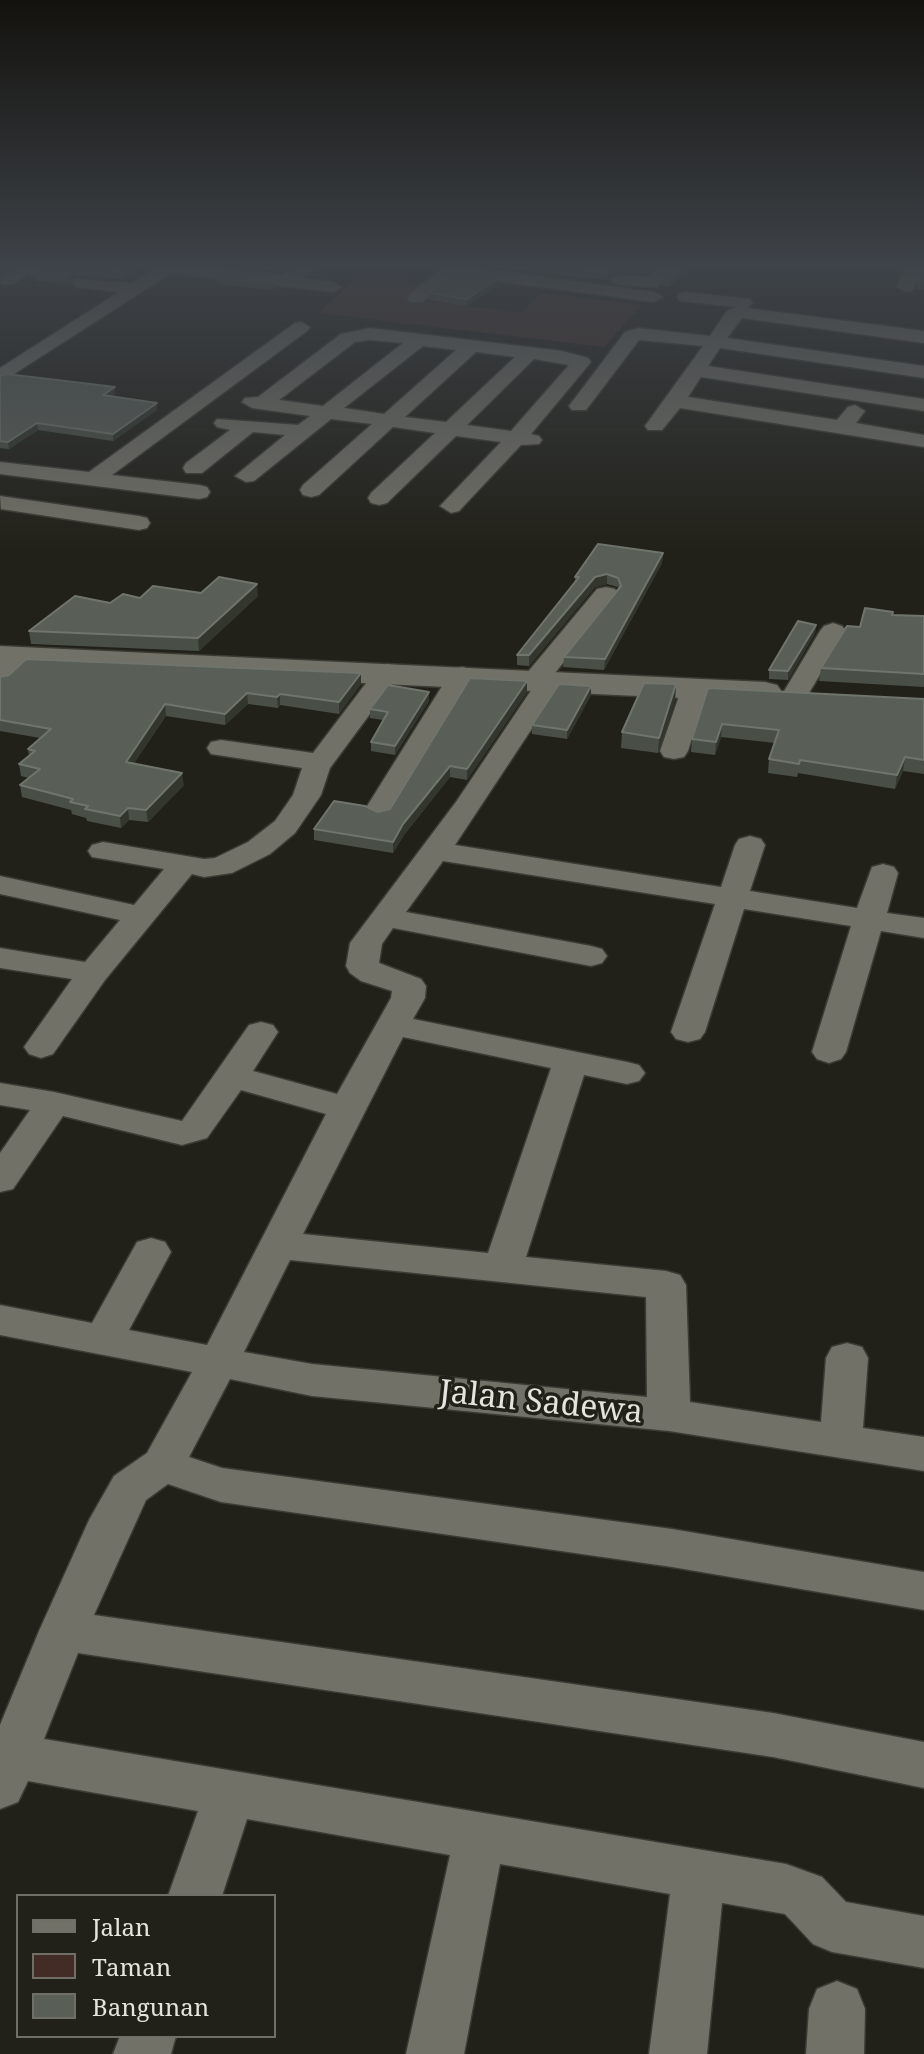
<!DOCTYPE html>
<style>
body{margin:0}
#map{position:relative;width:924px;height:2054px;overflow:hidden;background:#222119;font-family:"Noto Serif",serif}
canvas{display:block}
.legend{position:absolute;left:16px;top:1894px;width:260px;height:144px;box-sizing:border-box;background:#222119;border:2px solid #706f67;margin:0;padding:10px 14px;list-style:none;font-size:24px;color:#e4e3dd}
.legend li{display:flex;align-items:center;gap:16px;height:40px}
.legend b{width:40px;border:2px solid #706f67}
</style>
<div id="map">
<canvas width="924" height="2054"></canvas>
<ul class="legend">
<li><b style="height:10px;background:#727167"></b>Jalan</li>
<li><b style="height:22px;background:#432c25"></b>Taman</li>
<li><b style="height:22px;background:#595f57"></b>Bangunan</li>
</ul>
</div>
<script>
const ctx = document.querySelector('canvas').getContext('2d');
ctx.lineJoin = 'round';
function paint(path, color) { ctx.fillStyle = color; ctx.fill(path, 'evenodd'); }
const toPath = rows => new Path2D(rows.map(r => 'M' + r).join(''));
function stroke(path, color, width, dash) { ctx.strokeStyle = color; ctx.lineWidth = width; ctx.lineCap = dash ? 'butt' : 'round'; ctx.setLineDash(dash || []); ctx.stroke(path); }
function drawText(font, color, halo, rows, align = 'center') {
  ctx.font = font + ' "Noto Serif",serif'; ctx.lineWidth = 7; ctx.setLineDash([]); ctx.textBaseline = 'middle'; ctx.strokeStyle = halo; ctx.fillStyle = color; for (const [text, x, y, turn = 0] of rows) {
    ctx.save(); ctx.translate(x, y); ctx.rotate((+turn || 0) * Math.PI / 180); ctx.textAlign = isNaN(turn) ? turn : align; if (halo) ctx.strokeText(text, 0, 0); ctx.fillText(text, 0, 0); ctx.restore();
  }
}
const green = toPath([
 [363,272,411,277,405,283,425,286,411,299,522,313,541,293,642,305,604,347,319,313]
]);
const street = toPath([
 [18,267,39,267,13,284,1,284,1,276,18,267],
 [157,267,205,267,283,275,296,267,315,267,302,278,333,282,342,287,333,292,171,273,0,383,0,368,119,292,76,287,73,283,76,279,132,283,157,267],
 [444,267,467,267,654,292,663,297,654,302,455,276,422,302,410,302,407,298,410,294,444,267],
 [658,267,676,267,657,287,619,285,610,280,619,275,647,277,658,267],
 [905,267,924,267,924,273,919,273,912,291,906,292,897,287,905,267],
 [686,292,750,299,753,303,747,308,924,331,924,343,742,318,727,338,924,366,924,378,720,348,708,366,924,399,924,411,701,377,688,397,837,420,848,407,855,405,865,411,856,423,924,435,924,447,680,408,662,430,648,430,645,426,703,346,639,340,586,410,572,410,569,406,625,332,638,328,710,336,727,311,736,307,680,301,677,297,680,293,686,292],
 [301,322,310,327,307,331,112,475,199,485,207,487,210,492,207,497,199,499,0,474,0,462,89,472,295,323,301,322],
 [370,328,562,351,588,358,591,362,531,434,539,436,542,440,539,444,521,445,459,511,451,513,440,506,501,442,456,436,387,503,379,505,371,503,368,498,371,493,435,433,393,427,319,495,311,497,303,495,300,490,303,485,372,424,331,419,254,481,246,482,235,476,285,435,253,432,202,473,186,473,183,468,186,463,230,430,217,427,214,423,217,419,298,425,310,416,252,408,242,402,245,398,258,397,341,334,370,328],
 [370,340,403,343,323,406,279,400,355,342,370,340],
 [423,346,456,350,384,414,344,408,423,346],
 [476,352,515,357,446,422,405,417,476,352],
 [534,359,569,365,511,431,467,425,534,359],
 [0,496,139,516,147,518,150,523,147,528,139,530,1,509,0,496],
 [606,587,615,589,618,594,555,673,564,680,455,845,721,887,735,845,739,839,750,836,761,839,765,845,750,891,857,908,872,867,883,864,894,867,898,873,887,913,924,918,924,938,881,931,846,1052,841,1059,829,1063,817,1059,812,1052,851,926,744,909,705,1032,700,1039,688,1042,676,1039,671,1032,715,904,443,861,406,912,591,946,602,949,607,956,602,963,591,966,393,928,382,944,379,963,421,979,426,986,425,998,413,1019,627,1062,639,1065,645,1073,639,1081,627,1084,584,1075,526,1257,666,1271,680,1275,686,1285,690,1402,821,1422,826,1358,832,1347,847,1343,862,1347,868,1358,863,1428,924,1437,924,1471,669,1431,312,1396,230,1379,189,1457,222,1468,672,1529,924,1572,924,1610,672,1567,221,1502,168,1484,146,1500,94,1615,773,1713,924,1742,924,1788,773,1757,78,1653,44,1739,786,1864,822,1877,846,1902,924,1916,924,1968,832,1952,813,1944,785,1914,722,1903,707,2054,649,2054,670,1894,500,1864,464,2054,406,2054,450,1855,247,1819,222,1896,168,1896,198,1811,28,1781,18,1802,0,1809,0,1725,39,1631,89,1520,114,1476,147,1453,192,1372,0,1335,0,1305,92,1323,137,1242,151,1238,165,1242,171,1252,129,1330,207,1345,326,1114,241,1090,207,1138,182,1145,63,1116,13,1189,0,1192,0,1153,30,1110,0,1105,0,1083,54,1092,182,1121,249,1025,261,1022,273,1025,278,1032,253,1071,337,1094,391,998,392,991,361,981,350,973,346,966,350,943,456,802,534,686,527,685,523,679,527,673,597,589,606,587],
 [403,1037,551,1068,488,1253,303,1234,403,1037],
 [290,1260,646,1297,647,1397,312,1364,244,1352,290,1260],
 [833,623,842,626,846,631,809,693,805,699,787,699,783,693,820,631,824,626,833,623],
 [23,650,32,653,36,658,9,684,0,686,0,665,14,653,23,650],
 [388,664,397,666,401,672,330,768,321,795,295,833,270,854,232,873,204,877,192,874,105,980,53,1054,41,1058,29,1054,24,1047,72,979,0,968,0,948,85,962,120,920,0,894,0,876,134,905,164,869,92,857,88,851,92,845,103,842,204,859,215,858,248,842,275,821,293,795,302,768,211,754,207,748,211,742,221,740,313,753,379,666,388,664],
 [462,667,471,669,475,675,394,811,389,817,379,820,369,817,364,811,449,675,453,669,462,667],
 [694,682,703,684,707,690,688,751,684,757,674,759,664,757,660,751,681,690,685,684,694,682],
 [837,1981,857,1989,865,2009,864,2054,806,2054,809,2009,817,1989,837,1981],
 [120,2036,176,2036,171,2054,113,2054,120,2036]
]);
const secondary = toPath([
 [0,646,765,682,777,685,782,692,777,699,765,702,0,666,0,646]
]);
const wall = toPath([
 [31,267,141,267,122,279,76,276,70,284,35,281,35,277,30,277,29,268],
 [241,267,290,267,282,272],
 [493,267,654,267,646,274,618,272,607,280],
 [674,267,669,287,662,286,662,279],
 [924,268,924,290,916,289,917,281],
 [216,278,273,281,274,288,272,290,217,284],
 [498,278,498,285,467,306,429,300,429,293],
 [0,376,115,387,115,394,112,396,157,403,157,410,113,441,38,430,9,449,0,448],
 [663,553,662,563,604,670,563,667,564,657,618,589,618,587,607,584,595,587,529,666,517,665,517,655,575,583,575,577],
 [201,593,258,596,199,651,31,644,29,631,110,603,140,598],
 [893,615,924,616,924,687,819,681,821,668,860,627],
 [816,625,815,633,788,680,769,679,769,670],
 [361,673,361,684,339,714,280,705,278,708,248,704,225,725,166,716,134,763,184,785,148,822,129,820,121,828,87,821,86,818,72,814,71,810,22,797,20,785,29,778,21,776,19,764,29,756,28,749,40,738,0,731,0,677],
 [527,681,527,692,467,780,450,777,404,835,393,853,314,840,314,829,390,809],
 [676,684,675,700,658,753,621,748,622,732],
 [708,688,924,699,924,774,903,771,895,789,798,773,797,777,768,773,769,759,775,743,721,737,715,755,691,752,692,739],
 [591,695,567,739,532,734,532,725],
 [429,701,395,755,371,751,371,742,383,720,370,718,370,709]
]);
const shadedWall = toPath([
 [0,267,12,267,0,273],
 [128,267,141,267,122,279,122,271],
 [282,267,290,267,282,272],
 [615,267,618,267,618,272,607,280,607,273],
 [646,267,654,267,646,274],
 [685,267,693,267,669,287,669,280],
 [75,268,76,276,70,284,69,276],
 [498,278,498,285,467,306,467,299],
 [115,387,115,394,104,403,103,395],
 [157,403,157,410,113,441,113,434],
 [37,423,38,430,9,449,8,442],
 [663,553,662,563,604,670,605,659],
 [607,574,607,584,595,587,529,666,529,655,595,577],
 [257,584,258,596,199,651,198,638],
 [816,625,815,633,788,680,788,671],
 [361,673,361,684,339,714,339,702],
 [527,681,527,692,467,780,467,769],
 [676,684,675,700,658,753,659,738],
 [591,686,591,695,567,739,567,730],
 [429,692,429,701,395,755,395,746],
 [247,693,248,704,225,725,225,714],
 [280,694,280,705,278,708,277,697],
 [165,704,166,716,127,774,126,762],
 [722,724,721,737,715,755,716,742],
 [905,757,903,771,895,789,897,775],
 [450,766,450,777,404,835,393,853,393,842,403,824],
 [182,773,184,785,148,822,146,810],
 [128,808,129,820,121,828,120,816]
]);
const building = toPath([
 [31,267,128,267,122,271,75,268,69,276,34,273,39,269,29,268,31,267],
 [556,267,615,267,607,273,556,267],
 [674,267,685,267,669,280,662,279,674,267],
 [922,268,924,268,924,282,917,281,922,268],
 [456,272,498,278,467,299,429,293,456,272],
 [220,275,273,281,271,283,216,278,220,275],
 [7,374,115,387,103,395,157,403,113,434,37,423,8,442,0,441,0,376,7,374],
 [598,544,663,553,605,659,564,657,621,586,618,578,607,574,595,577,529,655,517,655,579,577,575,577,598,544],
 [219,577,257,584,198,638,29,631,75,596,110,603,123,594,140,598,153,586,201,593,219,577],
 [865,608,893,612,892,615,924,616,924,674,821,668,847,626,860,627,865,608],
 [798,621,816,625,788,671,769,670,798,621],
 [26,659,361,673,339,702,280,694,277,697,247,693,225,714,165,704,126,762,182,773,146,810,128,808,120,816,85,809,88,806,70,802,73,799,20,785,40,769,19,764,35,751,28,749,51,729,0,720,0,677,9,675,26,659],
 [470,678,527,681,467,769,450,766,403,824,393,842,314,829,334,801,365,806,378,812,390,809,470,678],
 [644,683,676,684,659,738,622,732,644,683],
 [559,684,591,686,567,730,532,725,559,684],
 [388,685,429,692,395,746,371,742,388,712,370,709,388,685],
 [708,688,924,699,924,760,905,757,897,775,800,760,799,764,769,759,779,730,722,724,716,742,692,739,708,688]
]);
const nearStreetnames = [
 ["Jalan Sadewa",541,1403,6]
];
paint(green, '#432c25');
stroke(street, '#3b3b34', 3);
stroke(secondary, '#3b3b34', 3);
paint(street, '#727167');
paint(secondary, '#727167');
paint(wall, '#494f46');
paint(shadedWall, '#32362d');
paint(building, '#595f57');
stroke(building, '#6f746c', 2);
const sky = ctx.createLinearGradient(0, 0, 0, 555);
sky.addColorStop(0, '#13120e');
sky.addColorStop(0.48, '#3e4349');
sky.addColorStop(1, '#3e434900');
ctx.fillStyle = sky;
ctx.fillRect(0, 0, 924, 555);
drawText('32px', '#e4e3dd', '#222119', nearStreetnames);
</script>
